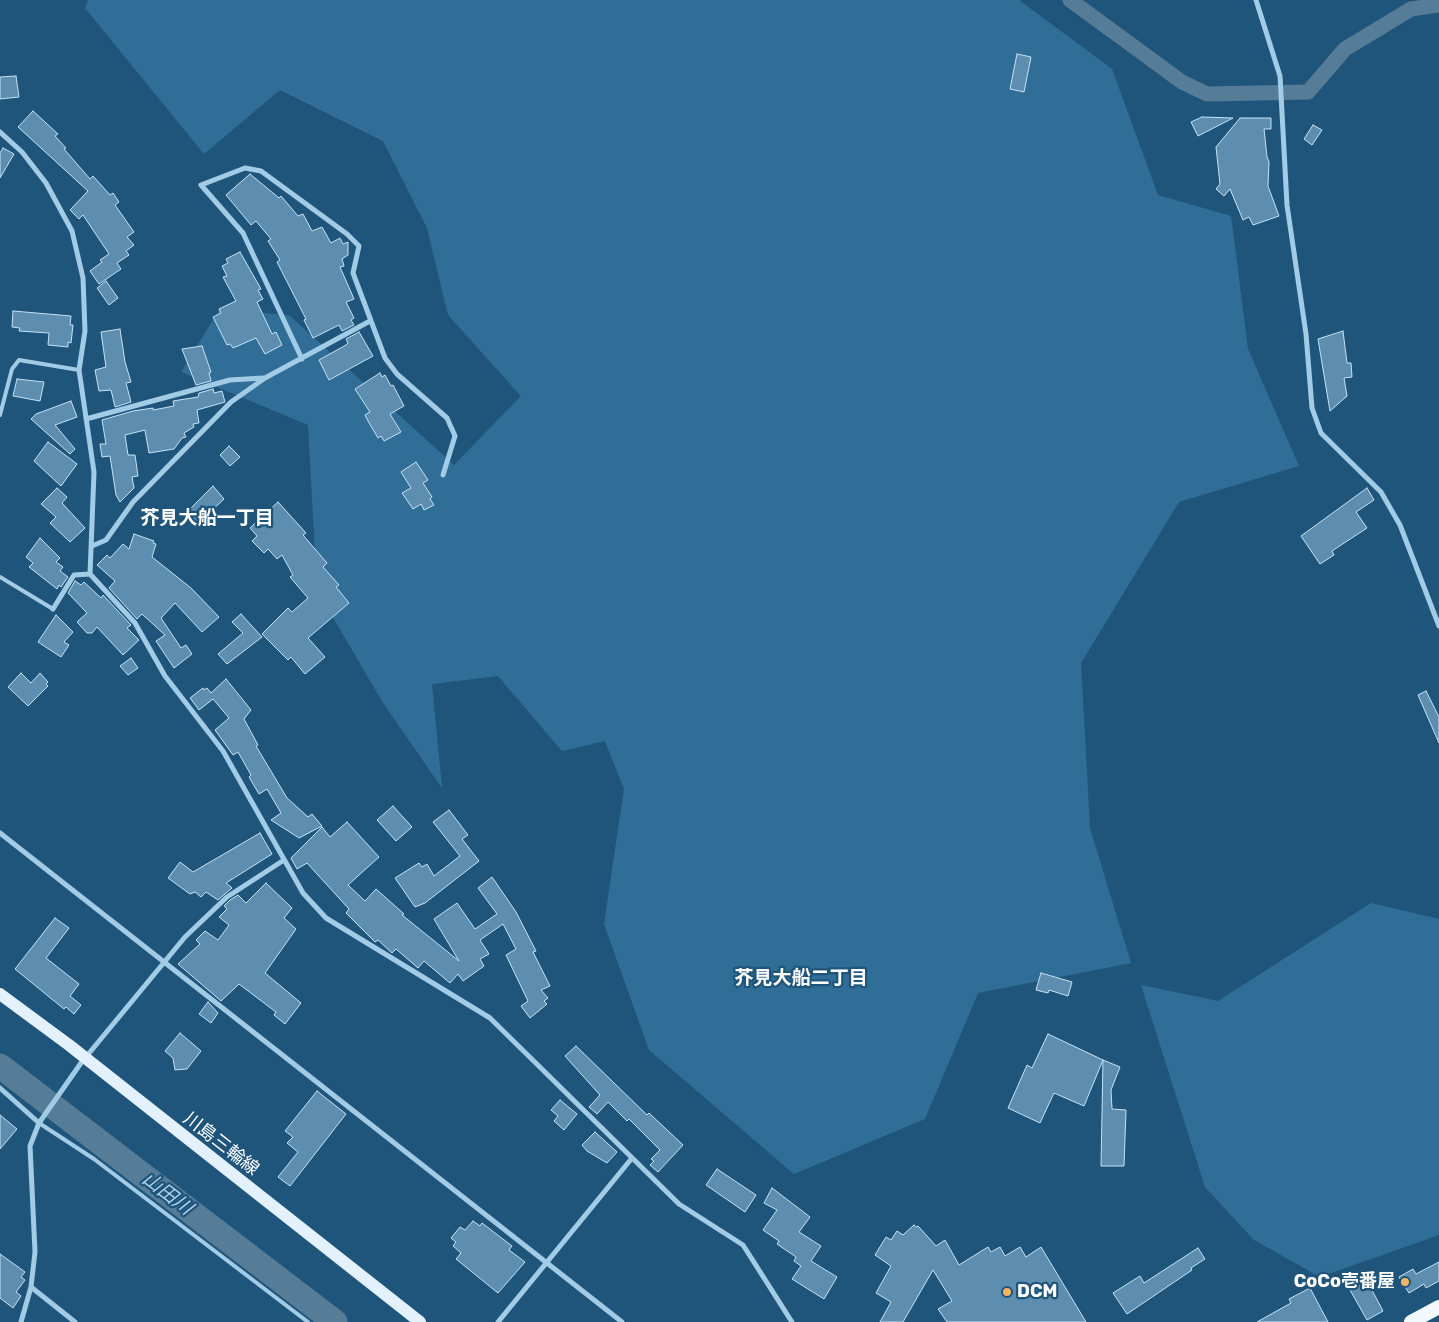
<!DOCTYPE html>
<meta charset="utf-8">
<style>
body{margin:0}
canvas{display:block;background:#20557b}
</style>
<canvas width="1439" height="1322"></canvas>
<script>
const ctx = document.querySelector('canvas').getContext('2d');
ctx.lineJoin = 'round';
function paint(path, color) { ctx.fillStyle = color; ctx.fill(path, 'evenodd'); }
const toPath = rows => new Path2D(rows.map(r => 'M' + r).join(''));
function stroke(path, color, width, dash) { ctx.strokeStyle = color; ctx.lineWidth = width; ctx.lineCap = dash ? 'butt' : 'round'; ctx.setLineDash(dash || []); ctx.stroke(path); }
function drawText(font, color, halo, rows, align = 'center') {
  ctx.font = font + ' Rubik,"Noto Sans JP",sans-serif'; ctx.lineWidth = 4.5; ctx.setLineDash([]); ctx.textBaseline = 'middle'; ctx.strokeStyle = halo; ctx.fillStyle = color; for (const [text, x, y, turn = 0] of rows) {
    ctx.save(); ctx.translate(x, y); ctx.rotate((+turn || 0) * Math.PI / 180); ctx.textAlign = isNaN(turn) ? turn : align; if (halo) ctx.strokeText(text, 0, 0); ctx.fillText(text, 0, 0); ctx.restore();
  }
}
const green = toPath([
 [88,0,1019,0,1112,69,1158,195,1231,216,1248,349,1299,466,1179,502,1081,663,1090,828,1131,963,978,993,925,1119,794,1174,649,1050,604,924,624,789,605,741,562,751,498,676,432,684,442,788,383,703,317,590,308,425,181,372,219,310,289,315,454,465,521,396,448,315,427,228,383,141,280,90,204,154,85,8],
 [1371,903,1439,919,1439,1235,1320,1277,1254,1240,1205,1187,1141,985,1218,1001]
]);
const canal = toPath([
 [1070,0,1182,82,1207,94,1308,92,1345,49,1411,9,1439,5]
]);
const river = toPath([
 [0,1066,335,1322]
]);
const building = toPath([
 [1017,54,1031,57,1024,92,1010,89,1017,54],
 [16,76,19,97,0,99,0,77,16,76],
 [33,111,58,134,55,136,66,148,64,149,90,179,93,176,110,195,113,193,119,202,115,205,134,232,127,237,134,245,126,251,129,255,117,263,121,269,99,284,90,271,102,262,100,260,109,254,83,215,79,219,70,210,88,191,18,127,33,111],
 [1202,117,1233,118,1198,136,1191,122,1202,117],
 [1240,118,1271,118,1271,129,1264,129,1267,157,1269,162,1268,186,1279,216,1253,225,1249,217,1243,220,1230,189,1224,196,1216,189,1220,184,1216,147,1240,118],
 [1313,125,1322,130,1312,145,1304,139,1313,125],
 [3,148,14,154,0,178,0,153,3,148],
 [250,174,279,198,281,196,298,216,303,214,312,231,322,227,331,243,340,238,343,244,348,242,348,255,342,259,344,266,340,267,354,299,346,302,354,318,351,320,354,325,342,331,339,325,313,338,304,320,306,319,277,262,280,260,268,241,271,239,256,221,251,225,226,195,250,174],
 [240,252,261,289,258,290,263,299,257,302,272,334,276,332,282,345,265,354,256,338,233,348,230,344,227,345,213,317,221,313,219,309,236,301,223,277,227,276,222,266,228,263,226,259,240,252],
 [106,281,118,298,109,305,97,288,106,281],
 [13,311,71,316,70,325,73,325,71,343,68,342,68,347,48,345,49,333,19,331,20,328,12,327,13,311],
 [120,329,125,362,131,382,126,383,131,402,115,407,111,390,99,391,95,370,106,367,101,332,120,329],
 [1343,331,1347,363,1351,363,1352,377,1344,378,1347,396,1330,411,1318,339,1343,331],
 [359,332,373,356,329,380,319,360,346,345,348,343,346,339,359,332],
 [202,346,211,372,209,373,211,381,196,385,182,349,202,346],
 [380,373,382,377,385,375,391,386,393,385,404,406,390,414,401,432,384,441,381,436,378,438,368,421,365,415,370,412,355,389,380,373],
 [17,379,44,382,40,401,13,396,17,379],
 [213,389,214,393,222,391,225,402,197,410,199,423,193,424,194,427,184,433,186,437,182,438,174,449,149,453,145,430,125,435,128,455,135,455,138,476,132,477,134,488,120,502,116,495,110,456,102,457,100,444,106,444,102,420,133,411,153,408,153,410,174,406,173,401,198,397,199,393,213,389],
 [71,401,77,417,55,425,75,449,70,454,31,419,36,414,71,401],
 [48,442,77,464,61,486,34,461,48,442],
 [229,446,240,457,230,466,220,455,229,446],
 [416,462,428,480,423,483,432,497,430,499,434,505,424,510,421,504,413,509,402,493,411,488,401,472,416,462],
 [213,486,224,499,197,524,186,513,213,486],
 [57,488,67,497,62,503,85,528,70,542,50,523,56,517,41,504,57,488],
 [1367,488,1374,500,1356,512,1367,528,1332,551,1334,555,1320,564,1301,536,1367,488],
 [278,502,306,533,303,535,327,563,323,567,339,585,336,587,349,603,308,638,325,657,305,674,291,657,288,660,262,634,288,608,292,612,308,598,290,577,293,575,282,555,277,559,268,549,264,553,252,541,257,536,250,528,278,502],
 [134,534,154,541,153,543,156,544,152,557,191,588,219,617,202,632,175,603,161,618,181,648,186,645,192,654,174,668,156,641,165,635,142,614,137,619,109,588,115,581,97,565,107,555,110,558,123,544,129,549,134,534],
 [40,538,60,558,56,562,63,567,60,571,68,577,61,587,59,585,57,589,29,567,33,563,26,557,40,538],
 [75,581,81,585,84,582,101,598,103,595,131,625,127,628,139,640,123,655,97,627,92,633,87,633,77,622,87,613,68,593,75,581],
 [241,614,262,637,227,664,218,654,243,633,232,622,241,614],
 [56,615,73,632,64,642,69,645,61,657,38,642,56,615],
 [131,658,138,668,128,675,120,666,131,658],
 [21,673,31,683,40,673,48,682,46,684,48,686,28,706,8,687,21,673],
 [226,679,251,710,244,719,258,745,256,746,287,798,308,817,312,814,322,826,299,838,271,820,281,813,267,789,259,794,249,777,251,775,238,752,233,755,215,730,229,718,213,699,199,710,190,698,203,688,204,690,207,688,211,693,226,679],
 [1426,691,1439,717,1439,743,1418,695,1426,691],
 [393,806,412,827,396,841,377,820,393,806],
 [449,810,468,835,462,839,479,861,425,903,415,907,395,878,419,863,422,867,427,864,434,876,460,856,433,822,449,810],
 [347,822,379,857,348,885,365,901,376,889,404,914,402,915,459,961,434,919,457,903,475,929,497,914,478,888,492,877,516,912,536,951,533,952,550,986,541,990,548,998,544,1001,547,1004,530,1018,521,1006,528,1001,506,955,516,949,503,924,480,940,489,954,480,959,484,966,463,981,458,974,450,983,424,961,418,968,396,949,392,953,378,940,375,942,346,913,349,909,307,863,297,869,291,858,322,827,330,837,347,822],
 [260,833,272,854,226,883,232,888,218,900,206,892,201,897,195,892,190,894,168,878,180,862,193,872,260,833],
 [266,883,292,908,284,918,296,929,265,973,301,1003,285,1024,274,1015,276,1012,239,984,221,1001,178,964,200,944,196,940,205,931,218,940,229,925,219,917,227,909,224,906,230,900,238,895,246,903,266,883],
 [55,918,69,928,46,958,79,984,70,996,81,1005,74,1014,66,1007,64,1009,15,969,55,918],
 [1041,973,1072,982,1068,996,1049,990,1048,993,1036,990,1041,973],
 [208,1002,218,1013,211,1023,199,1014,208,1002],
 [180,1033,201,1051,187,1069,175,1070,173,1058,165,1051,180,1033],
 [1048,1034,1103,1060,1084,1106,1054,1093,1040,1123,1008,1108,1027,1065,1032,1068,1048,1034],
 [576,1046,647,1115,649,1113,683,1145,658,1172,650,1165,654,1161,651,1159,660,1150,629,1119,627,1121,608,1102,597,1114,589,1107,600,1095,565,1056,576,1046],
 [1103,1060,1120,1067,1111,1090,1112,1109,1126,1110,1124,1166,1101,1166,1103,1060],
 [317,1091,346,1114,290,1186,278,1177,298,1152,287,1143,293,1137,285,1131,317,1091],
 [560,1100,577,1114,564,1130,554,1121,558,1116,551,1110,560,1100],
 [0,1115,17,1129,0,1149,0,1115],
 [595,1132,617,1152,607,1163,587,1151,582,1145,595,1132],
 [717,1169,756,1195,745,1212,706,1185,717,1169],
 [772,1188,810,1217,799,1232,821,1246,811,1261,837,1277,824,1299,792,1279,801,1266,794,1261,796,1257,777,1244,779,1241,763,1230,777,1210,764,1203,772,1188],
 [473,1221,480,1226,482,1223,512,1246,509,1250,525,1262,498,1293,456,1259,461,1253,453,1246,456,1242,451,1238,460,1227,465,1230,473,1221],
 [914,1225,916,1227,918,1226,936,1246,945,1240,959,1265,988,1247,991,1252,1000,1247,1005,1256,1020,1247,1026,1257,1041,1247,1086,1322,947,1322,938,1309,952,1301,933,1270,903,1322,880,1322,891,1302,876,1293,891,1266,875,1255,886,1237,891,1240,897,1231,903,1235,914,1225],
 [1198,1248,1205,1259,1191,1268,1192,1270,1127,1314,1113,1293,1140,1276,1144,1283,1198,1248],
 [0,1254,25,1272,21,1277,25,1280,16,1292,21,1296,13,1308,0,1298,0,1254],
 [1439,1262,1439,1281,1426,1288,1424,1284,1409,1293,1399,1277,1413,1269,1416,1274,1439,1262],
 [1346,1272,1365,1272,1365,1277,1383,1311,1367,1320,1346,1283,1346,1272],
 [1310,1288,1328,1322,1257,1322,1291,1303,1289,1299,1310,1288]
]);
const service = toPath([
 [0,415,12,369,19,360,79,370],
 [0,577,53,609],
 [39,1123,94,1159,308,1322]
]);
const minor = toPath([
 [1256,0,1280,76,1287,205,1306,334,1312,408,1321,433,1381,492,1400,525,1439,626],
 [0,132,22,152,46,183,72,231,83,278,85,331,79,370,94,472,90,574,135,623,165,676,223,751,303,893,326,918,490,1018,679,1204,743,1245,792,1322],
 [302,359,243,233,201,185,245,168,261,171,347,234,359,246,353,273,385,358,397,374,447,418,455,436,443,475],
 [86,419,230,380,263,378],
 [92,546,106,540,133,502,231,402,265,378,370,321],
 [53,609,74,575,90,574],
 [0,833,622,1322],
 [0,1088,39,1123,81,1063,185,937,227,897,284,860],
 [31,1287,75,1322],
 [21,1322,31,1287,35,1252,30,1146,39,1123],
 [498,1322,632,1158]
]);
const primary = toPath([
 [0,994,69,1045,420,1322]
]);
const trunk = toPath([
 [1411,1322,1439,1307]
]);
const markers = [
 [1405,1282,5,"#f3b463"],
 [1007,1292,5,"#f3b463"]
];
const streetNames = [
 ["川島三輪線",221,1144,38]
];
const poiNames = [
 ["CoCo壱番屋",1395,1282],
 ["DCM",1017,1292,"left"]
];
const neighbourhoodNames = [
 ["芥見大船一丁目",207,519],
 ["芥見大船二丁目",801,979]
];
const waterNames = [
 ["山田川",167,1194,37]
];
paint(green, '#306e97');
stroke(canal, '#567d98', 15);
stroke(river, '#567d98', 25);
paint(building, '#5e8eaf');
stroke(building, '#c5e2f5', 1);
stroke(service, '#a2cbe6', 4);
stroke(minor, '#a2cbe6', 5);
stroke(primary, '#e3f1fd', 12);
stroke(trunk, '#f1f8fe', 14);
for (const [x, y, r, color] of markers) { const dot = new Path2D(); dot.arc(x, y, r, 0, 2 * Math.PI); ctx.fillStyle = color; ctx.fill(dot); stroke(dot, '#20557b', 2); }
drawText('18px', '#fff', '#20557b', streetNames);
drawText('bold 18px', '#fff', '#20557b', poiNames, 'right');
drawText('bold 19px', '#fff', '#20557b', neighbourhoodNames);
drawText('italic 19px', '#add4ee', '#20557b', waterNames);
</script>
